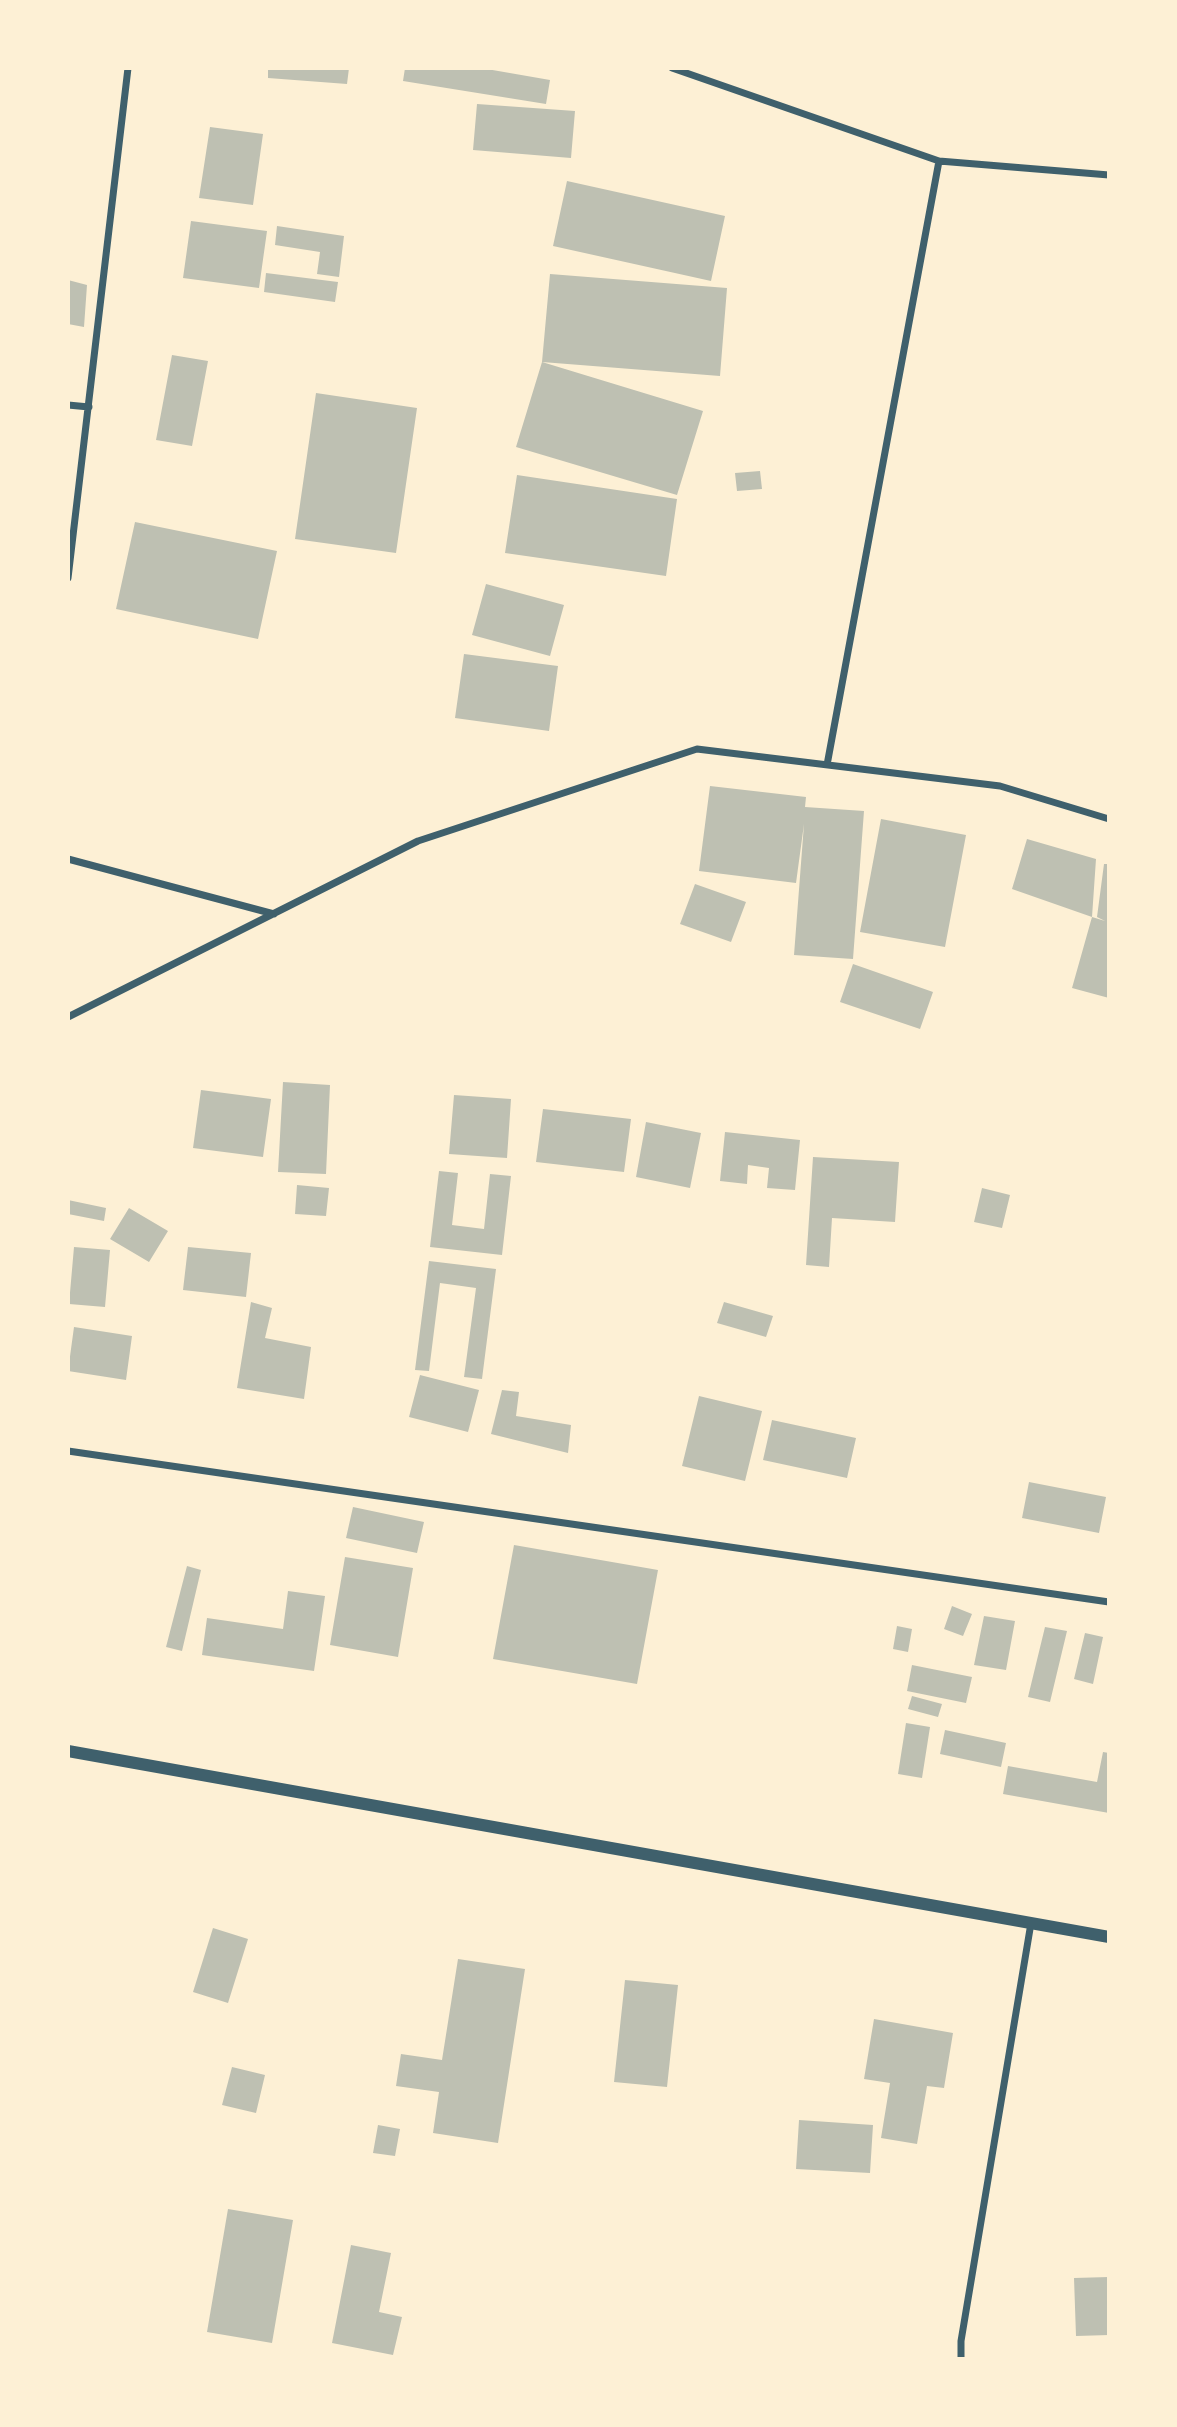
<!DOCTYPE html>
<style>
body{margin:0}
#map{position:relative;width:1177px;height:2427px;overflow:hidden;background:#fdf0d5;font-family:Roboto,sans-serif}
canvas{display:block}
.frame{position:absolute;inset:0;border:70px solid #fdf0d5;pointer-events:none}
</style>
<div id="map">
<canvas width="1177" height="2427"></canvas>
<div class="frame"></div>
</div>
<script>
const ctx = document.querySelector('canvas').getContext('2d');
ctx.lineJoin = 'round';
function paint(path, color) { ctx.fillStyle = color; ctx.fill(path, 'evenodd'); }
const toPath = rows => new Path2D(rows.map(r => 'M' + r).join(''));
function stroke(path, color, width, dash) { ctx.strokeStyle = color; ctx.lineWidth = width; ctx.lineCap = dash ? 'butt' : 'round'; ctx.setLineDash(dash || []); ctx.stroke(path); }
const building = toPath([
 [268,68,349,68,347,84,268,78],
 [405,68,481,68,550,80,546,104,403,81],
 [477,104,575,111,571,158,473,150],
 [210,127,263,134,253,205,199,198],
 [567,181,725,216,711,281,553,246],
 [191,221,267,231,259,288,183,278],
 [277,226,344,236,339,277,317,274,320,252,275,245],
 [266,273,338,282,335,302,264,292],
 [550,274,727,288,720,376,542,362],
 [68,280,87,285,84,327,68,324],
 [172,355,208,361,192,446,156,440],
 [542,362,703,411,677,495,516,447],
 [316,393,417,408,396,553,295,539],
 [760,471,762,489,737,491,735,473],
 [517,475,677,499,666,576,505,553],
 [135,522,277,551,258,639,116,609],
 [486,584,564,605,550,656,472,635],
 [464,654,558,666,549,731,455,718],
 [710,786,806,797,805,807,864,811,853,959,794,955,804,824,796,883,699,871],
 [881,819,966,835,945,947,860,932],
 [1027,839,1096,859,1092,917,1105,921,1097,917,1104,864,1109,864,1109,998,1072,988,1092,917,1012,889],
 [695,884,746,902,731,942,680,924],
 [853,964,933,992,920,1029,840,1002],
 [283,1082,330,1085,326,1174,278,1172],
 [201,1090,271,1099,263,1157,193,1148],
 [454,1095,511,1099,507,1158,449,1154],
 [543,1109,631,1119,624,1172,536,1162],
 [646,1122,701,1133,690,1188,636,1177],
 [725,1132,800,1140,795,1190,767,1188,769,1168,748,1165,747,1184,720,1181],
 [813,1157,899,1162,895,1222,832,1218,829,1267,806,1265],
 [439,1171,458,1173,452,1225,484,1229,490,1174,511,1176,502,1255,430,1247],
 [297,1185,329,1188,326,1216,295,1214],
 [982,1188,1010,1195,1002,1228,974,1222],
 [68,1200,106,1208,104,1221,68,1214],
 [129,1208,168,1231,149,1262,110,1239],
 [74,1247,110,1250,105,1307,69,1304],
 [188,1247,251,1253,246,1297,183,1290],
 [429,1261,496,1269,482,1379,464,1377,476,1288,440,1283,429,1371,415,1370],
 [251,1302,272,1308,265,1338,311,1347,304,1399,237,1388],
 [724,1302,773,1316,766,1337,717,1323],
 [74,1327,132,1336,126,1380,68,1371],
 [420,1375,479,1390,468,1432,409,1417],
 [502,1390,519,1392,516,1416,571,1425,568,1453,491,1434],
 [699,1396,762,1411,745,1481,682,1466],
 [772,1420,856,1438,847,1478,763,1460],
 [1029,1482,1106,1497,1099,1533,1022,1518],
 [353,1507,424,1522,417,1553,346,1538],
 [514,1545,658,1570,637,1684,493,1659],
 [345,1557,413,1568,398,1657,330,1645],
 [187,1566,201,1570,182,1651,166,1647],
 [288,1591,325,1596,314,1671,202,1655,207,1618,283,1629],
 [952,1606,972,1614,963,1636,944,1629],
 [984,1616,1015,1621,1006,1670,974,1665],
 [897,1626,912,1629,908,1652,893,1649],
 [1045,1627,1067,1631,1050,1702,1028,1697],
 [1085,1633,1103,1637,1093,1684,1074,1679],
 [912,1665,972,1677,966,1703,907,1691],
 [912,1696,942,1704,938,1717,908,1709],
 [906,1723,930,1727,922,1778,898,1774],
 [945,1730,1006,1743,1001,1767,940,1754],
 [1103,1752,1109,1753,1109,1813,1003,1794,1008,1766,1097,1782],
 [213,1928,248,1939,228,2003,193,1992],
 [458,1959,525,1969,498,2143,433,2133,439,2092,396,2086,401,2054,442,2060],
 [625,1980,678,1985,667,2087,614,2082],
 [874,2019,953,2033,944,2088,927,2086,917,2144,881,2138,890,2083,864,2079],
 [232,2067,265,2075,256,2113,222,2105],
 [799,2120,873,2125,870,2173,796,2169],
 [378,2125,400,2129,395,2156,373,2153],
 [228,2209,293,2220,272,2343,207,2332],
 [351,2245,391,2253,379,2312,402,2317,393,2355,332,2343],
 [1109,2277,1109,2335,1076,2336,1074,2278]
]);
const minor = toPath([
 [672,68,939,161,1109,175],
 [68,405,89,407],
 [68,578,128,68],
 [827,765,939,161],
 [68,859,274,914],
 [68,1017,418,841,697,749,1000,786,1109,819],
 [68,1451,1109,1602],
 [961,2359,961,2341,1031,1923]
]);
const tertiary = toPath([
 [68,1751,1109,1937]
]);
paint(building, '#bec0b2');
stroke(minor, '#3f606c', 7);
stroke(tertiary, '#3f606c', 12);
</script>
